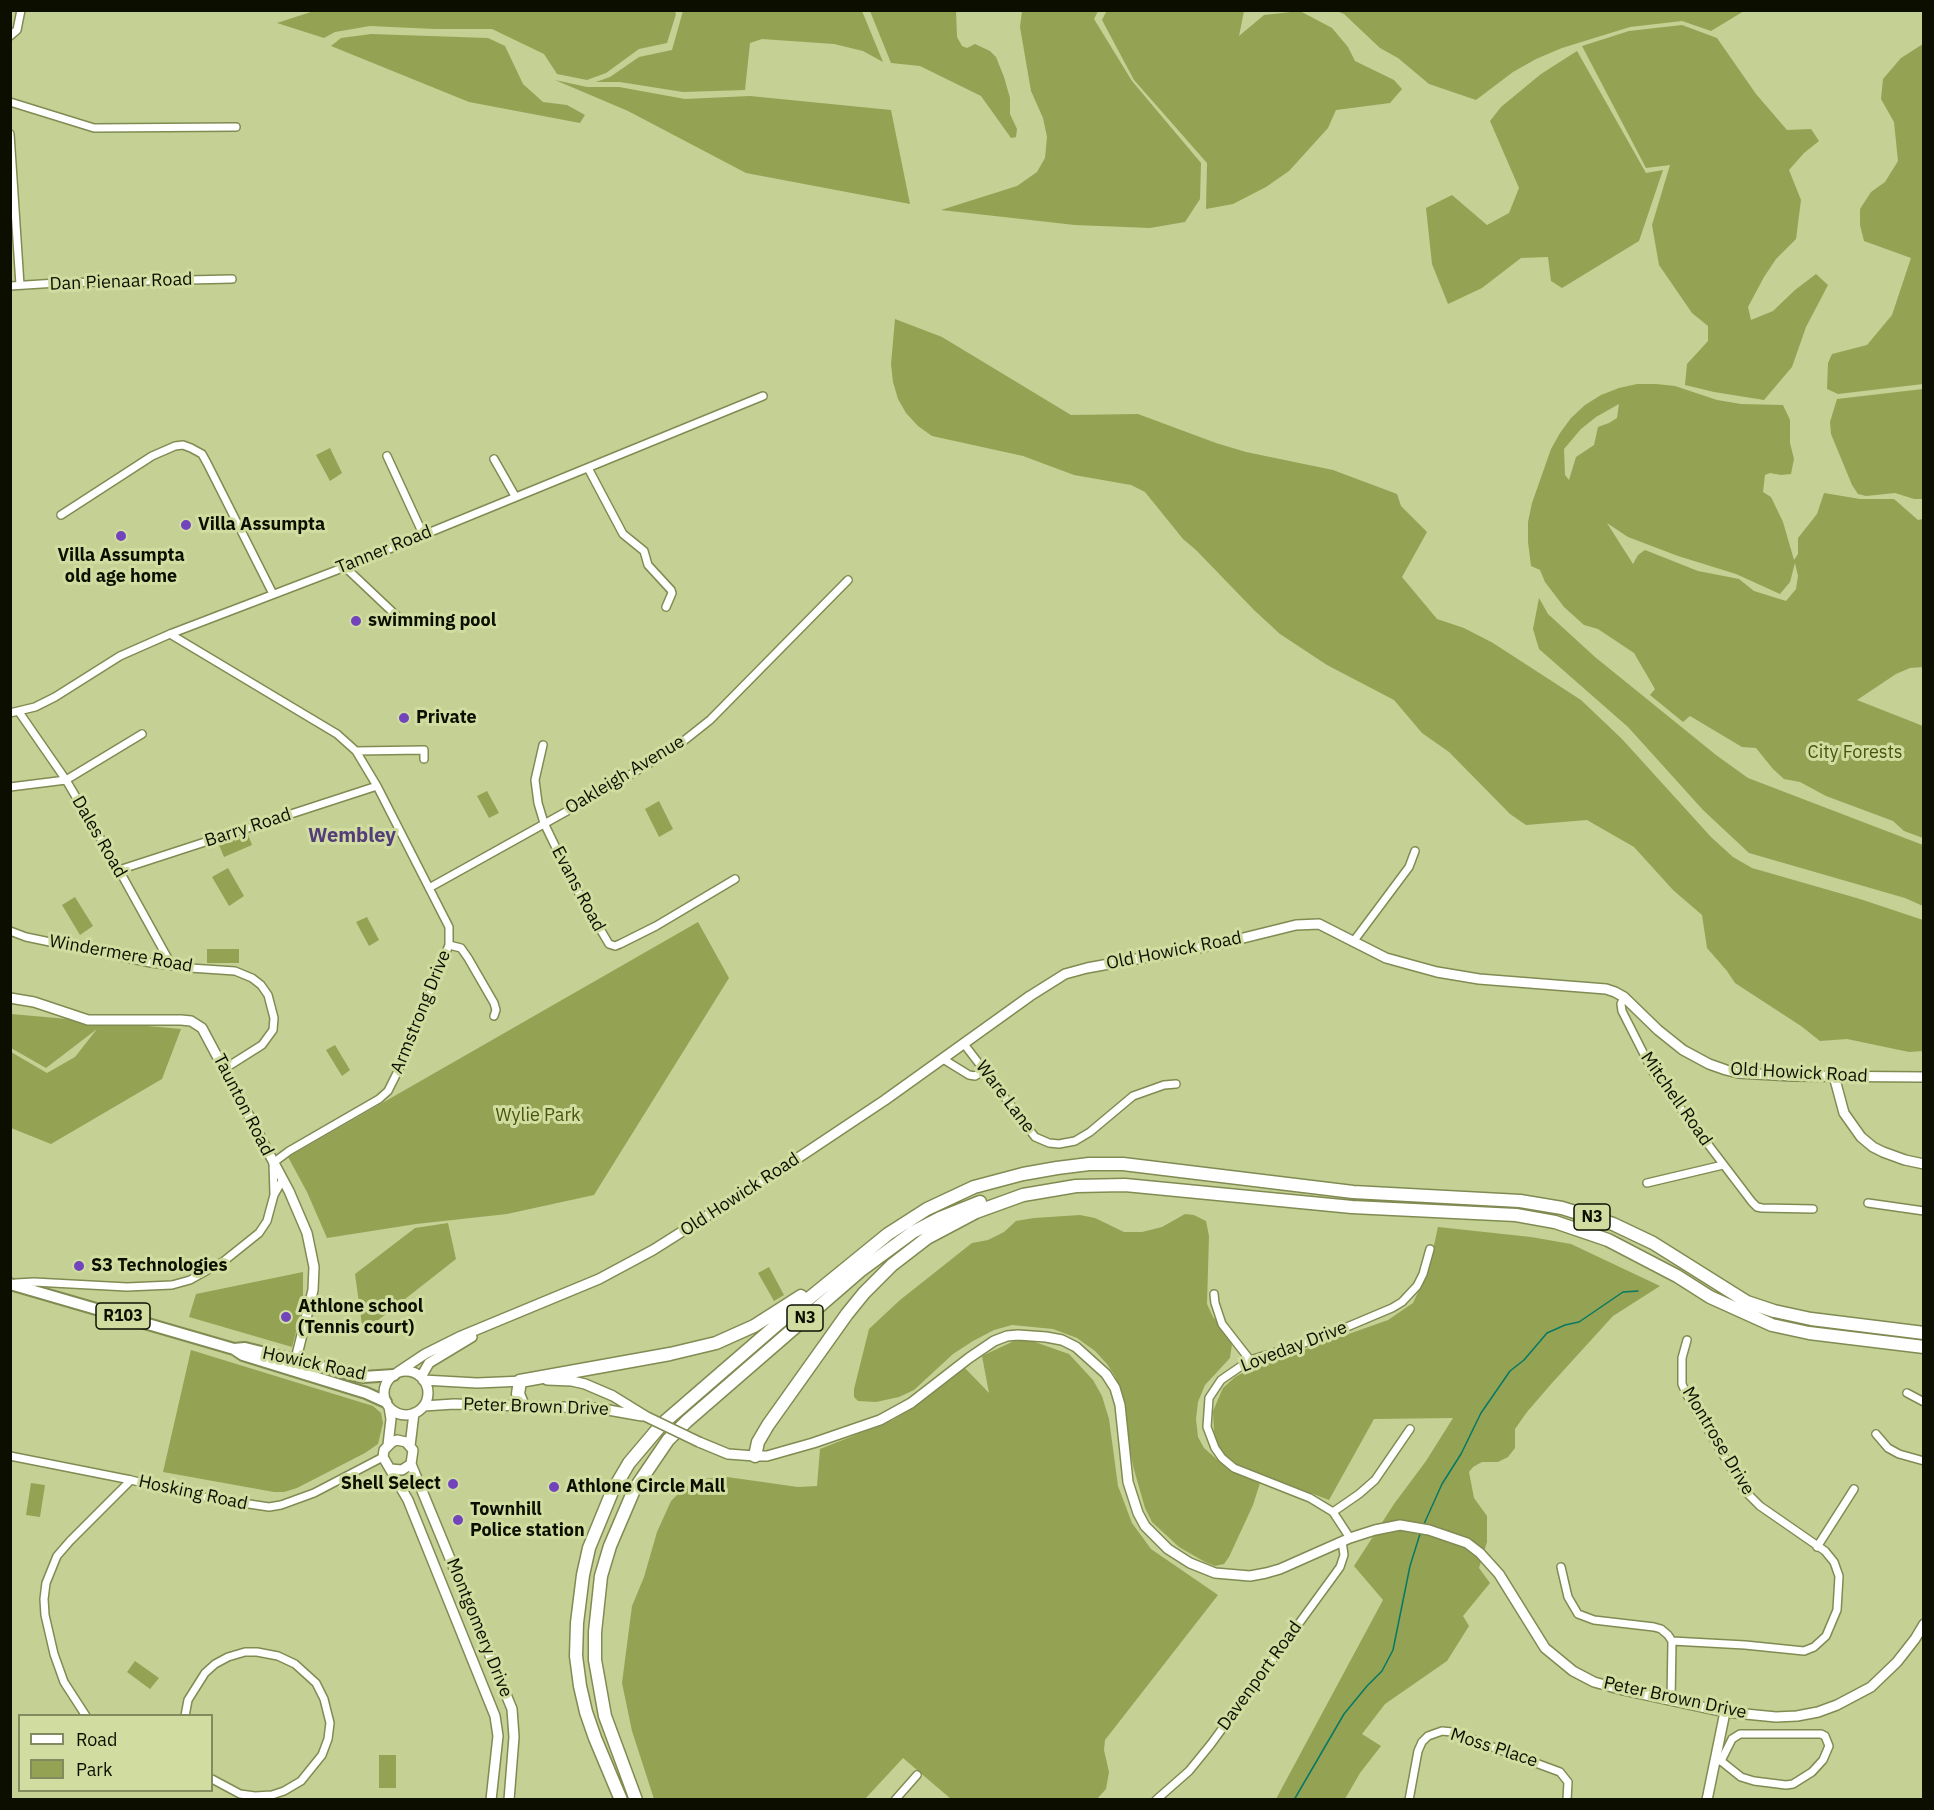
<!DOCTYPE html>
<style>
body{margin:0}
#map{position:relative;width:1934px;height:1810px;overflow:hidden;background:#c4d094;font-family:"IBM Plex Sans",sans-serif}
canvas{display:block}
.frame{position:absolute;inset:0;border:12px solid #0c0f00;pointer-events:none}
.legend{position:absolute;left:18px;top:1714px;width:195px;height:78px;box-sizing:border-box;background:#d1dda0;border:2px solid #828b60;margin:0;padding:8px 10px;list-style:none;font-size:18px;color:#0c0f00}
.legend li{display:flex;align-items:center;gap:12px;height:30px}
.legend b{width:30px;border:2px solid #828b60}
</style>
<div id="map">
<canvas width="1934" height="1810"></canvas>
<div class="frame"></div>
<ul class="legend">
<li><b style="height:8px;background:#fff"></b>Road</li>
<li><b style="height:16px;background:#94a254"></b>Park</li>
</ul>
</div>
<script>
const ctx = document.querySelector('canvas').getContext('2d');
ctx.lineJoin = 'round';
function paint(path, color) { ctx.fillStyle = color; ctx.fill(path, 'evenodd'); }
const toPath = rows => new Path2D(rows.map(r => 'M' + r).join(''));
function stroke(path, color, width, dash) { ctx.strokeStyle = color; ctx.lineWidth = width; ctx.lineCap = dash ? 'butt' : 'round'; ctx.setLineDash(dash || []); ctx.stroke(path); }
function drawText(font, color, halo, rows, align = 'center') {
  ctx.font = font + ' "IBM Plex Sans",sans-serif'; ctx.lineWidth = 6; ctx.setLineDash([]); ctx.textBaseline = 'middle'; ctx.strokeStyle = halo; ctx.fillStyle = color; for (const [text, x, y, turn = 0] of rows) {
    ctx.save(); ctx.translate(x, y); ctx.rotate((+turn || 0) * Math.PI / 180); ctx.textAlign = isNaN(turn) ? turn : align; if (halo) ctx.strokeText(text, 0, 0); ctx.fillText(text, 0, 0); ctx.restore();
  }
}
const green = toPath([
 [1107,10,1244,11,1239,36,1264,15,1300,11,1332,28,1348,47,1355,61,1394,80,1402,89,1390,103,1336,110,1328,128,1289,171,1266,187,1233,204,1206,209,1207,163,1134,80,1102,20],
 [314,11,674,10,676,14,667,43,639,49,606,73,587,80,557,74,544,54,492,29,435,29,370,26,335,32,324,38,277,23],
 [683,11,862,11,883,62,863,51,834,44,762,39,750,43,745,90,683,92,620,82,596,82,610,77,639,57,672,50],
 [870,11,956,11,957,37,962,46,967,48,975,44,990,51,996,57,1004,77,1010,98,1010,114,1017,129,1016,137,1011,138,981,96,920,66,891,63],
 [1022,11,1098,11,1094,19,1132,81,1201,163,1200,199,1185,222,1150,228,1075,225,941,210,1017,186,1037,172,1045,158,1047,137,1043,118,1031,91,1020,27],
 [1337,11,1744,11,1711,31,1682,21,1630,27,1562,48,1536,59,1513,72,1476,100,1429,84,1398,58,1380,48,1344,14],
 [1682,25,1717,38,1756,94,1787,130,1811,129,1819,141,1804,153,1789,170,1801,200,1796,239,1776,259,1764,277,1748,307,1751,320,1773,311,1795,290,1816,274,1828,285,1806,327,1792,367,1764,400,1714,392,1685,385,1687,364,1708,341,1708,326,1692,313,1659,265,1652,225,1670,165,1646,168,1582,46,1629,31],
 [371,34,488,38,505,46,523,84,543,102,567,105,585,115,580,123,469,102,331,46,341,38],
 [1923,44,1923,384,1838,394,1827,389,1828,363,1832,354,1867,345,1892,315,1911,258,1864,241,1860,225,1860,209,1871,192,1885,182,1898,161,1894,122,1881,99,1883,79,1901,58],
 [1577,51,1646,173,1663,170,1639,241,1562,288,1551,281,1548,257,1521,258,1482,288,1448,304,1432,264,1426,208,1452,195,1487,225,1509,213,1519,188,1490,121,1501,107,1541,74],
 [555,80,587,87,619,87,685,99,750,96,891,110,910,204,746,173,628,111],
 [895,319,942,337,1071,415,1138,414,1216,443,1246,452,1333,470,1397,494,1401,506,1427,532,1402,577,1437,619,1464,628,1493,643,1581,700,1622,739,1711,837,1733,857,1752,868,1860,899,1923,920,1923,1051,1909,1052,1847,1039,1820,1041,1801,1026,1735,983,1727,971,1707,948,1702,915,1673,890,1634,847,1587,820,1526,825,1510,814,1449,752,1422,733,1394,700,1327,665,1280,634,1254,610,1196,550,1183,539,1145,492,1131,485,1074,475,1023,456,932,436,918,426,906,413,898,399,893,382,891,364],
 [1637,384,1656,384,1675,386,1717,400,1741,404,1783,405,1790,420,1790,443,1794,459,1791,474,1781,475,1770,473,1765,475,1763,492,1771,497,1783,522,1794,560,1798,554,1798,538,1817,514,1824,493,1860,499,1894,499,1918,520,1923,519,1923,667,1910,668,1896,674,1857,700,1923,726,1923,838,1904,831,1893,821,1826,796,1800,782,1784,779,1773,769,1756,748,1742,747,1690,716,1683,722,1650,695,1655,689,1634,653,1598,629,1584,625,1564,607,1545,582,1540,570,1531,566,1528,542,1528,522,1532,503,1551,449,1560,433,1571,418,1585,405,1601,395,1619,388],
 [1619,404,1617,418,1609,423,1598,427,1594,445,1576,457,1569,480,1565,475,1564,449,1581,429,1596,417],
 [1607,523,1628,537,1678,556,1736,574,1780,594,1790,582,1795,563,1798,576,1796,589,1786,601,1754,591,1739,579,1698,571,1645,550,1638,555,1633,564],
 [1923,389,1923,499,1914,499,1895,493,1866,496,1858,494,1852,485,1831,434,1830,422,1837,399],
 [330,448,342,473,330,481,316,455],
 [1539,598,1548,614,1595,657,1716,755,1748,778,1923,845,1923,906,1905,898,1749,853,1703,810,1628,727,1539,649,1533,629],
 [487,791,499,813,489,818,477,796],
 [659,801,673,829,659,837,645,809],
 [247,832,252,845,224,857,219,845],
 [228,868,244,896,229,906,212,877],
 [75,897,93,926,80,935,62,905],
 [367,917,379,940,369,946,356,922],
 [698,922,729,978,594,1195,507,1214,416,1224,327,1238,307,1192,288,1157],
 [207,949,239,949,239,963,207,963],
 [11,1014,181,1029,162,1079,51,1144,11,1128,11,1052,47,1073,75,1057,97,1029,46,1068,11,1048],
 [335,1045,350,1070,342,1076,326,1050],
 [1185,1214,1194,1215,1206,1221,1209,1236,1207,1304,1213,1317,1221,1325,1232,1344,1230,1358,1205,1385,1198,1402,1196,1419,1198,1437,1204,1448,1221,1463,1236,1473,1260,1483,1253,1505,1229,1557,1224,1564,1215,1566,1205,1562,1179,1547,1152,1522,1145,1508,1133,1466,1120,1389,1115,1376,1107,1364,1095,1351,1077,1338,1053,1329,1012,1325,994,1330,973,1341,953,1354,914,1390,899,1397,876,1402,858,1401,854,1397,854,1389,869,1329,900,1300,972,1243,988,1240,1004,1232,1016,1221,1034,1218,1080,1215,1095,1218,1124,1232,1142,1232,1162,1227],
 [448,1223,456,1259,363,1332,355,1274,415,1228],
 [1438,1227,1531,1237,1571,1244,1660,1286,1613,1316,1552,1383,1527,1412,1515,1429,1515,1448,1508,1457,1498,1462,1482,1462,1473,1467,1469,1472,1474,1498,1487,1516,1487,1542,1479,1568,1490,1583,1463,1616,1469,1626,1447,1661,1385,1704,1362,1734,1381,1746,1360,1773,1345,1799,1276,1799,1383,1600,1354,1566,1394,1504,1426,1461,1453,1418,1374,1419,1329,1500,1240,1466,1228,1460,1220,1449,1214,1432,1213,1411,1223,1388,1235,1377,1250,1369,1388,1320,1413,1303,1429,1268],
 [769,1267,784,1295,774,1301,758,1273],
 [303,1272,303,1305,292,1347,189,1317,196,1294],
 [1014,1341,1032,1341,1069,1354,1093,1380,1102,1396,1109,1419,1118,1486,1132,1523,1151,1549,1218,1595,1105,1740,1104,1750,1109,1772,1106,1789,1097,1799,951,1799,903,1758,865,1799,654,1799,632,1731,622,1683,632,1606,644,1577,657,1532,671,1501,685,1487,702,1479,727,1477,798,1487,817,1486,820,1449,893,1420,913,1408,964,1367,989,1393,982,1356],
 [191,1350,373,1406,381,1413,383,1423,378,1444,365,1453,297,1488,284,1492,274,1492,163,1472],
 [31,1483,45,1485,40,1517,26,1515],
 [135,1661,159,1678,150,1689,127,1672],
 [379,1755,396,1755,396,1788,379,1788]
]);
const stream = toPath([
 [1424,1524,1442,1484,1461,1454,1481,1413,1510,1371,1524,1360,1547,1333,1565,1325,1579,1322,1623,1292,1638,1291],
 [1294,1800,1344,1714,1367,1686,1382,1671,1393,1650,1410,1566,1420,1534]
]);
const street = toPath([
 [10,36,17,30,21,10],
 [10,102,94,128,236,127],
 [10,134,20,285],
 [10,286,57,283,232,279],
 [387,456,423,534],
 [494,459,515,496],
 [588,468,623,534,644,551,648,565,671,590,672,593,666,607],
 [61,515,152,456,175,446,183,445,191,448,202,454,207,463,273,594],
 [345,567,401,620,414,623,433,622],
 [170,634,337,734,356,751,377,786,449,927,449,945,398,1071,388,1091,379,1099,289,1151,273,1163,274,1195],
 [19,712,66,780,119,870,172,966],
 [10,713,35,707,55,697,120,656,170,634,345,567,763,396],
 [543,745,535,780,538,803,544,823,574,885,609,944,615,946,620,944,656,926,735,879],
 [356,751,424,750,424,759],
 [10,787,66,780,142,734],
 [119,870,377,786],
 [429,888,605,790,676,747,710,720,848,580],
 [10,931,26,937,151,963,190,968,235,971,252,978,261,985,268,995,274,1018,273,1030,262,1045,224,1069],
 [1353,942,1409,867,1415,851],
 [449,945,461,948,468,958,494,1003,496,1010,494,1016],
 [1624,997,1621,1004,1622,1011,1653,1072,1752,1202,1757,1207,1762,1208,1813,1209],
 [964,1044,1035,1137,1049,1143,1059,1144,1075,1141,1090,1132,1133,1096,1164,1085,1176,1084],
 [943,1059,969,1075,975,1076,985,1070],
 [1647,1183,1723,1165],
 [1868,1203,1924,1211],
 [16,1283,34,1282,127,1287,172,1285,190,1280,224,1261,259,1233,267,1221,274,1195,283,1179],
 [1214,1294,1215,1303,1222,1324,1250,1360],
 [1907,1393,1924,1402],
 [1876,1434,1888,1448,1899,1454,1924,1461],
 [10,1456,131,1480,196,1496,269,1507,281,1505,314,1493,383,1457],
 [1333,1512,1359,1494,1375,1480,1410,1429],
 [1350,1538,1333,1512,1310,1498,1234,1468,1222,1458,1215,1448,1207,1427,1209,1398,1221,1380,1250,1360,1293,1347,1335,1332,1392,1308,1402,1302,1417,1286,1423,1274,1430,1249],
 [1817,1547,1854,1489],
 [1561,1567,1568,1597,1578,1614,1594,1620,1654,1627,1661,1629,1668,1635,1672,1641,1671,1701],
 [1672,1641,1745,1645,1804,1651,1814,1647,1826,1636,1837,1610,1839,1576,1834,1562,1825,1551,1760,1506,1745,1491,1687,1395,1682,1384,1682,1358,1687,1340],
 [86,1716,64,1682,54,1654,45,1615,44,1599,46,1583,57,1556,70,1541,131,1480],
 [185,1716,188,1700,205,1673,215,1664,228,1657,245,1652,257,1652,278,1656,295,1664,316,1683,324,1699,330,1723,328,1739,322,1755,301,1781,284,1791,272,1795,255,1796,240,1794,212,1779],
 [1715,1761,1721,1761,1741,1777,1754,1781,1786,1785,1793,1784,1812,1772,1823,1760,1829,1746,1825,1736,1821,1734,1740,1734,1732,1739,1721,1761],
 [895,1800,917,1775],
 [1156,1800,1189,1771,1211,1744,1335,1574,1340,1567,1344,1555,1342,1541],
 [1409,1800,1418,1751,1422,1742,1428,1736,1442,1731,1452,1732,1560,1772,1568,1782,1567,1800]
]);
const secondary = toPath([
 [10,998,34,1002,88,1020,181,1020,191,1021,202,1028,289,1191,307,1233,314,1267,313,1290,294,1367],
 [1834,1076,1844,1113,1861,1137,1873,1147,1883,1152,1905,1160,1924,1164],
 '384 1393a22 22 0 1 1 44 0a22 22 0 1 1-44 0Z',
 [398,1372,425,1354,459,1337,599,1279,653,1250,789,1164,885,1100,1030,996,1065,974,1087,968,1219,944,1296,925,1319,924,1386,958,1437,972,1479,979,1606,989,1615,992,1624,997,1658,1030,1683,1050,1709,1064,1726,1070,1738,1073,1792,1076,1924,1077],
 [421,1377,429,1363,472,1337],
 [423,1380,477,1383,524,1381],
 [547,1380,572,1381,585,1384,613,1396,647,1417],
 [424,1406,454,1404,597,1408,642,1416],
 [699,1442,728,1454,755,1456,767,1456,813,1443,880,1420,911,1403,969,1358,994,1341,1007,1336,1018,1335,1046,1337,1062,1340,1076,1347,1106,1374,1115,1388,1120,1405,1128,1482,1138,1513,1145,1526,1168,1549,1190,1563,1215,1573,1250,1576,1266,1573,1280,1569,1350,1538,1375,1530,1400,1525,1429,1530,1467,1543,1480,1553,1499,1574,1545,1648,1573,1671,1594,1682,1623,1690,1725,1712,1776,1717,1797,1716,1818,1712,1837,1705,1871,1687,1897,1662,1915,1639,1924,1624],
 [388,1445,391,1419,389,1407],
 [410,1446,414,1413],
 [411,1464,512,1709,514,1737,509,1800],
 [391,1469,402,1470,411,1464,413,1450,406,1442,397,1440,392,1442,384,1450,383,1457,408,1500,495,1716,498,1736,491,1800],
 [1707,1800,1725,1712]
]);
const primary = toPath([
 [10,1284,234,1349,243,1355,366,1393,386,1402],
 [234,1349,245,1348,363,1377,394,1375]
]);
const highway = toPath([
 [523,1406,518,1394,520,1381,670,1354,716,1343,754,1326,801,1296],
 [755,1456,758,1442,768,1425,847,1314,864,1293,892,1265,927,1238,976,1212,1023,1195,1076,1186,1125,1185,1352,1207,1516,1215,1555,1222,1608,1240,1677,1276,1710,1297,1772,1325,1809,1333,1924,1347],
 [621,1800,595,1738,586,1712,580,1686,576,1656,577,1623,583,1575,589,1548,612,1492,629,1463,662,1424,780,1322,888,1234,927,1209,974,1187,1023,1174,1057,1168,1089,1164,1123,1164,1353,1192,1520,1201,1562,1208,1613,1224,1653,1243,1747,1302,1774,1311,1811,1319,1924,1333],
 [636,1800,605,1716,595,1660,595,1632,601,1576,610,1546,634,1490,668,1440,687,1421,860,1271,913,1232,940,1218,980,1202]
]);
const secondaryBridge = toPath([
 [647,1417,699,1442]
]);
const markers = [
 [186,525,6,"#7244bc"],
 [121,536,6,"#7244bc"],
 [356,621,6,"#7244bc"],
 [404,718,6,"#7244bc"],
 [79,1266,6,"#7244bc"],
 [286,1317,6,"#7244bc"],
 [453,1484,6,"#7244bc"],
 [554,1487,6,"#7244bc"],
 [458,1520,6,"#7244bc"]
];
const shields = [
 [1592,1217,36],
 [123,1316,54],
 [805,1318,36]
];
const shieldNames = [
 ["N3",1592,1217],
 ["R103",123,1316],
 ["N3",805,1318]
];
const streetNames = [
 ["Dan Pienaar Road",121,282,-2],
 ["Tanner Road",384,550,-22],
 ["Oakleigh Avenue",625,775,-31],
 ["Barry Road",248,828,-18],
 ["Dales Road",99,837,60],
 ["Evans Road",578,889,62],
 ["Old Howick Road",1174,951,-11],
 ["Windermere Road",121,954,10],
 ["Armstrong Drive",421,1012,-68],
 ["Old Howick Road",1799,1073,3],
 ["Ware Lane",1005,1097,53],
 ["Mitchell Road",1676,1099,55],
 ["Taunton Road",243,1105,63],
 ["Old Howick Road",740,1195,-33],
 ["Loveday Drive",1294,1347,-21],
 ["Howick Road",314,1364,12],
 ["Peter Brown Drive",536,1407,2],
 ["Montrose Drive",1718,1441,59],
 ["Hosking Road",193,1493,12],
 ["Montgomery Drive",479,1628,68],
 ["Davenport Road",1260,1676,-54],
 ["Peter Brown Drive",1675,1698,12],
 ["Moss Place",1494,1748,18]
];
const poiNames = [
 ["Villa Assumpta",198,525],
 ["Villa Assumpta",121,556,"center"],
 ["old age home",121,577,"center"],
 ["swimming pool",368,621],
 ["Private",416,718],
 ["S3 Technologies",91,1266],
 ["Athlone school",298,1307],
 ["(Tennis court)",298,1328],
 ["Shell Select",441,1484,"right"],
 ["Athlone Circle Mall",566,1487],
 ["Townhill",470,1510],
 ["Police station",470,1531]
];
const parkNames = [
 ["City Forests",1855,753],
 ["Wylie Park",538,1116]
];
const neighbourhoodNames = [
 ["Wembley",352,836]
];
paint(green, '#94a254');
stroke(stream, '#067963', 1.5);
stroke(street, '#808b52', 10);
stroke(secondary, '#808b52', 12);
stroke(primary, '#808b52', 14);
stroke(highway, '#808b52', 15);
stroke(street, '#fff', 7);
stroke(secondary, '#fff', 9);
stroke(primary, '#fff', 10);
stroke(highway, '#fff', 12);
stroke(secondaryBridge, '#808b52', 12, []);
stroke(secondaryBridge, '#fff', 9);
for (const [x, y, r, color] of markers) { const dot = new Path2D(); dot.arc(x, y, r, 0, 2 * Math.PI); ctx.fillStyle = color; ctx.fill(dot); stroke(dot, '#d1dda0', 2); }
for (const [x, y, w] of shields) { const box = new Path2D(); box.roundRect(x - w / 2, y - 13, w, 26, 4.5); ctx.fillStyle = '#d1dda0'; ctx.fill(box); stroke(box, '#0c0f00', 1.5); }
drawText('bold 16px', '#0c0f00', null, shieldNames);
drawText('18px', '#0c0f00', '#d1dda0', streetNames);
drawText('bold 18px', '#0c0f00', '#d1dda0', poiNames, 'left');
drawText('18px', '#49530d', '#d1dda0', parkNames);
drawText('bold 20px', '#523d7a', '#d1dda0', neighbourhoodNames);
</script>
